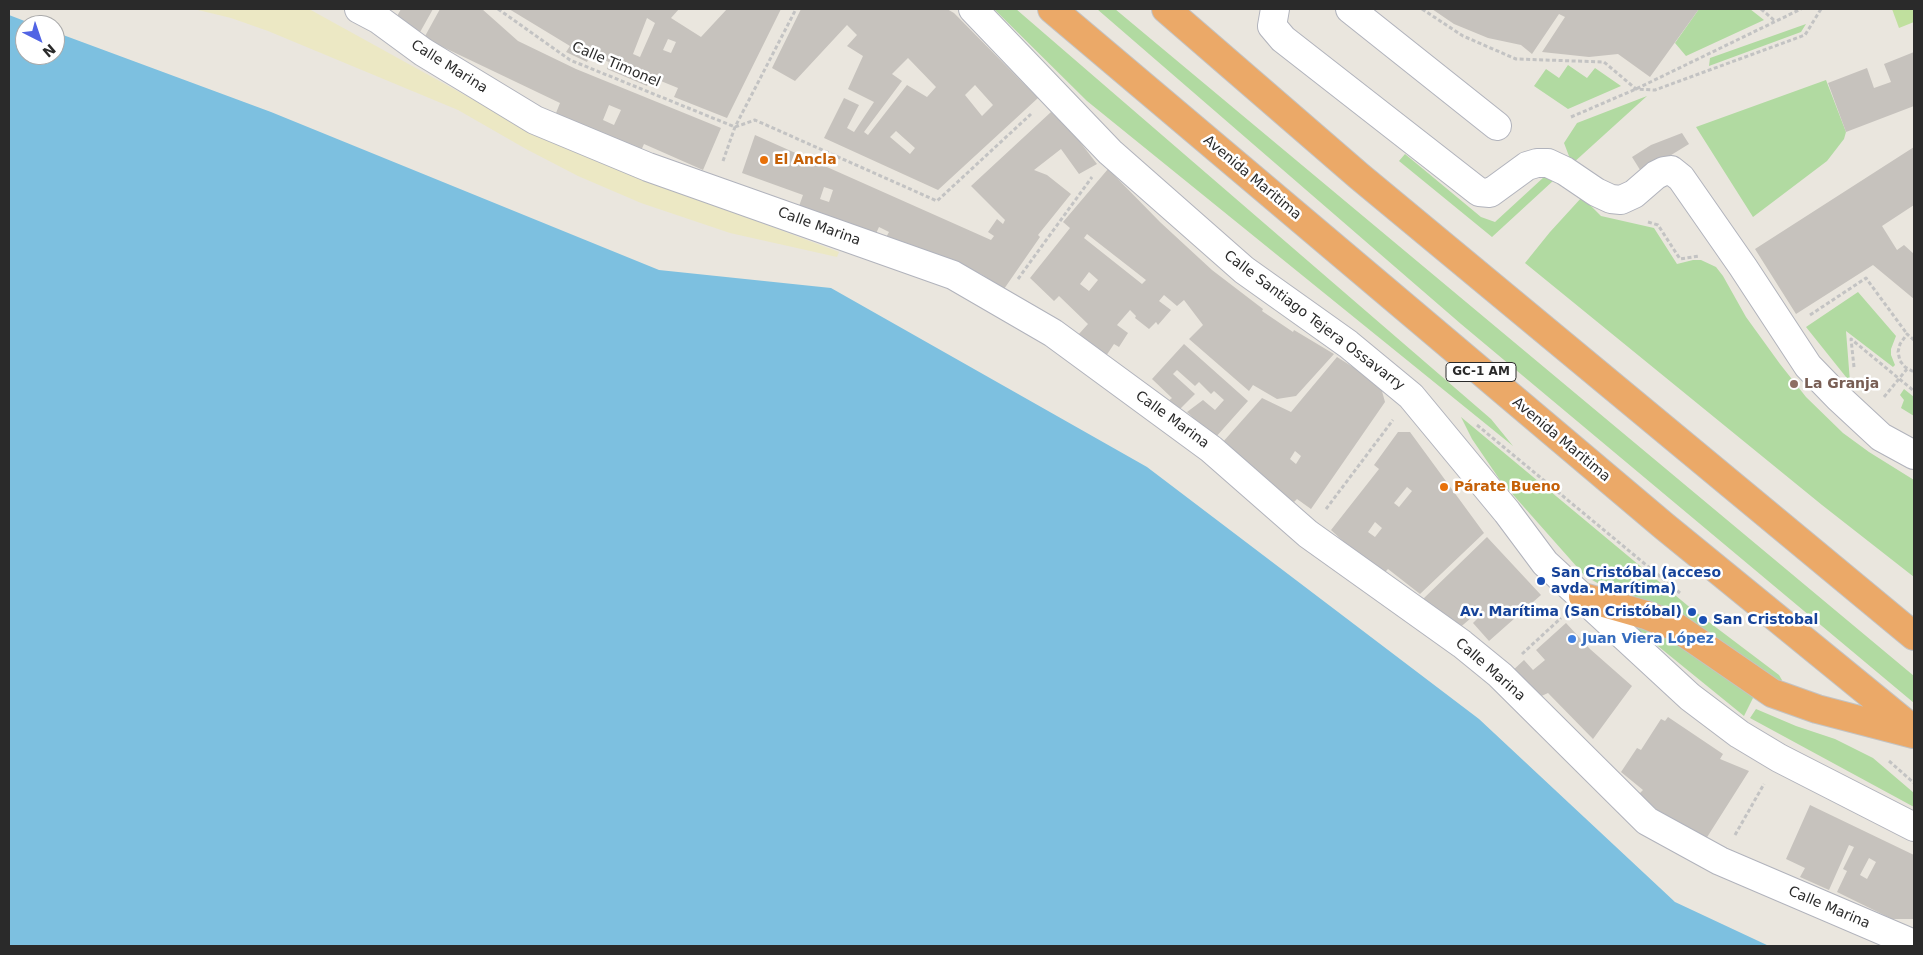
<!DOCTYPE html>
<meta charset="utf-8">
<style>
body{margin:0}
#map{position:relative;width:1923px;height:955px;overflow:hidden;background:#eae6de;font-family:"DejaVu Sans",sans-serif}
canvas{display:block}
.frame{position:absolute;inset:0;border:10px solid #2a2a2a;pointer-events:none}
.north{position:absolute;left:15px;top:15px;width:50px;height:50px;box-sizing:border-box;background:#fff;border:1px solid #aaa;border-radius:50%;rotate:139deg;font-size:14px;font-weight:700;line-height:20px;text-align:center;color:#2a2a2a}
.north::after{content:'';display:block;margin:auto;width:18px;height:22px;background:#5164e4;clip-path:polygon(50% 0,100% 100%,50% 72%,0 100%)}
</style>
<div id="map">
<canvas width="1923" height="955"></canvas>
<div class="frame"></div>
<div class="north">N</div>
</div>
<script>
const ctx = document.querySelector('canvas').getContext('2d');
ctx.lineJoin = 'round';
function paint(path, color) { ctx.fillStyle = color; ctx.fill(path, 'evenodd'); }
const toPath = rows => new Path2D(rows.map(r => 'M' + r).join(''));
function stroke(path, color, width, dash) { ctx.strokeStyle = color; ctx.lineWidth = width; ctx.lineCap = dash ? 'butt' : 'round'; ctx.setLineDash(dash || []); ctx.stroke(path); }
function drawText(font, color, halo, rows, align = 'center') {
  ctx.font = font + ' "DejaVu Sans",sans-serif'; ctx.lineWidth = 5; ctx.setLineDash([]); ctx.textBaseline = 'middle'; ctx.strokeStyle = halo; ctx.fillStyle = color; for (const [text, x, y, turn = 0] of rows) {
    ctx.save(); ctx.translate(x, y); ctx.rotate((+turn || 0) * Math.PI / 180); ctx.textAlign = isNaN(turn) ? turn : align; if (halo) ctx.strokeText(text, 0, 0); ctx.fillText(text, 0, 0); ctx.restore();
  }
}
const green = toPath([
 [994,9,1016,9,1491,419,1513,446,1087,101],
 [1097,9,1115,9,1914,676,1914,703,1461,324],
 [1699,9,1750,9,1764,20,1686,56,1675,43],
 [1806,24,1801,32,1709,66,1710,58],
 [1568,65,1587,78,1595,68,1621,86,1568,109,1534,86,1546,69,1559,78],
 [1826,80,1846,132,1844,139,1827,161,1753,217,1696,127],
 [1647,96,1572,164,1564,143,1577,123],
 [1405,154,1481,217,1495,222,1544,177,1554,180,1492,237,1399,161],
 [1582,197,1601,216,1654,228,1677,264,1693,260,1701,260,1716,267,1723,276,1746,317,1780,364,1806,397,1843,433,1869,452,1914,480,1914,577,1822,505,1525,263,1550,232],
 [1858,292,1896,336,1891,349,1891,355,1895,365,1893,367,1846,331,1850,382,1806,327],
 [1904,389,1914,397,1914,416,1901,408,1904,400,1900,395],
 [1461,417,1693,610,1779,675,1782,680,1781,681,1779,682,1679,617,1601,585,1585,576,1500,480,1472,439],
 [1644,627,1661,633,1754,696,1744,716,1637,629],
 [1756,709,1796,726,1835,739,1873,758,1914,793,1914,807,1750,718]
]);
const sand = toPath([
 [194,9,309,9,530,131,690,196,839,252,837,257,730,233,641,203,578,176,526,149,458,110,268,31,231,18]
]);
const pitch = toPath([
 [1892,9,1914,9,1914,22,1899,28]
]);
const water = toPath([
 [9,15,35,25,25,25,25,55,55,55,55,32,271,112,659,270,831,288,1147,467,1479,719,1675,902,1769,946,9,946]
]);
const building = toPath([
 [401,9,433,9,419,34,395,20],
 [440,9,482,9,518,41,576,69,721,128,703,170,644,144,640,153,554,118,560,103,424,38],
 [609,105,621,110,614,125,603,120],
 [509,9,679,9,671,18,701,37,727,9,781,9,727,118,674,97,678,88,651,77,647,86,607,69,609,62,590,55,587,62,566,52,570,46],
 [647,18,655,23,640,57,633,54],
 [668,39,676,42,671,53,663,50],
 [801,9,947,9,954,13,1038,98,938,190,824,138,844,98,859,105,847,128,854,132,874,102,848,89,863,56,847,46,857,35,847,25,795,81,772,68],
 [908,58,936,87,927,97,907,85,868,135,864,132,902,81,892,74],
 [975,85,993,105,982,116,965,95],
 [896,131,915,148,910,154,890,137],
 [1432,9,1699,9,1650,77,1618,54,1589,57,1542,52,1565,17,1559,14,1532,54,1521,45,1488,38,1454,24],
 [1914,52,1914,106,1846,132,1828,83,1867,68,1874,88,1891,82,1884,64],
 [1051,112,1077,138,1097,164,1079,174,1061,149,1034,170,1047,175,1071,194,1038,235,1040,237,1004,289,981,274,908,244,903,253,883,243,889,232,879,227,874,238,798,209,803,195,742,173,755,135,991,240,994,236,988,232,997,219,1003,224,1005,220,971,186],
 [824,187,833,190,829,202,820,199],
 [1682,133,1689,144,1642,173,1632,157,1651,145],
 [1914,147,1914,205,1882,226,1897,250,1904,245,1914,254,1914,299,1873,265,1796,314,1755,249],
 [1108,169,1160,222,1212,270,1263,309,1262,311,1293,332,1294,330,1334,354,1296,396,1277,399,1253,385,1249,391,1189,339,1203,325,1184,300,1177,306,1164,295,1159,301,1171,310,1158,325,1156,322,1149,329,1135,318,1136,316,1130,310,1117,325,1128,333,1119,347,1114,344,1104,359,1078,335,1088,324,1059,296,1054,301,1030,278,1070,228,1063,222],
 [1087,234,1146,280,1142,284,1084,238],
 [1089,272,1098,280,1089,291,1080,284],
 [1184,344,1248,401,1215,438,1187,412,1203,400,1215,410,1224,400,1214,391,1211,394,1199,382,1195,386,1177,370,1173,374,1195,394,1177,412,1167,402,1172,398,1152,379],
 [1337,357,1380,384,1385,402,1311,509,1297,499,1294,502,1258,477,1222,443,1262,398,1291,412],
 [1295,451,1301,456,1296,464,1290,459],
 [1398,432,1410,432,1484,533,1420,594,1388,569,1381,576,1342,547,1346,544,1331,530,1379,469,1374,465],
 [1407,487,1412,491,1399,507,1394,503],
 [1375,522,1382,528,1375,537,1368,532],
 [1487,537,1541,595,1489,641,1473,623,1481,615,1478,612,1457,630,1422,600],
 [1566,623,1590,649,1632,686,1593,739,1548,693,1535,699,1511,672,1524,660,1533,670,1545,660,1536,650],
 [1668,717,1723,754,1720,759,1749,771,1704,842,1676,821,1674,825,1639,794,1643,790,1621,772,1637,748,1641,750,1661,719,1665,721],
 [1810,805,1914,855,1914,919,1892,919,1837,892,1847,871,1843,869,1854,847,1849,845,1829,890,1800,877,1805,868,1786,859],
 [1869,858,1876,862,1867,879,1860,875]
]);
const path = toPath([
 [498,9,570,60,735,127,755,120,937,201,1031,114],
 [1422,9,1463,36,1516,59,1604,62,1636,89,1655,90,1805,35,1821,9],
 [1761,9,1775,21],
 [1571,117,1636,89,1801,9],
 [723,161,735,127,796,9],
 [1648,222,1658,225,1680,259,1699,256],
 [1018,279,1092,177],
 [1810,315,1866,278,1907,334],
 [1914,340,1907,334,1900,344,1898,352,1900,361,1905,367,1914,372],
 [1854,367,1851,339,1914,391],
 [1884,397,1907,369],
 [1477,425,1680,593],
 [1326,509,1393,420],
 [1522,654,1561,618],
 [1889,761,1914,783],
 [1735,835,1764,784]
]);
const minor = toPath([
 [359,9,378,19,423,52,535,120,648,167,953,275,1053,333,1211,449,1308,534,1462,644,1500,675,1647,821,1720,861,1914,944],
 [973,9,1110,152,1244,270,1348,344,1411,396,1507,512,1545,563,1690,697,1739,734,1779,758,1914,827],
 [1275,9,1272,26,1283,39,1479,192,1490,193,1527,166,1537,163,1548,163,1565,171,1596,192,1611,199,1621,200,1634,194,1656,175,1664,171,1671,170,1681,178,1743,267,1808,366,1839,398,1881,437,1914,455],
 [1350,9,1497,126]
]);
const highway = toPath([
 [1052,9,1664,526,1914,730],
 [1166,9,1359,176,1914,636],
 [1583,597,1646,615,1676,627,1772,693,1817,709,1913,734]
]);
const markers = [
 [764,160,5,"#e8710a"],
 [1794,384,5,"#8d6e63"],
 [1444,487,5,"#e8710a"],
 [1541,581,5,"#1a4fb4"],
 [1692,612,5,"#1a4fb4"],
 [1703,620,5,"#1a4fb4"],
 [1572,639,5,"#3f7fe0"]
];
const shields = [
 [1481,372,70]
];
const shieldNames = [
 ["GC-1 AM",1481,372]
];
const streetNames = [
 ["Calle Timonel",616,65,23],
 ["Calle Marina",449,67,32],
 ["Avenida Maritima",1252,178,40],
 ["Calle Marina",819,227,20],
 ["Calle Santiago Tejera Ossavarry",1314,321,37],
 ["Calle Marina",1172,420,36],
 ["Avenida Maritima",1561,440,40],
 ["Calle Marina",1490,670,41],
 ["Calle Marina",1829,908,23]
];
const foodNames = [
 ["El Ancla",774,160],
 ["Párate Bueno",1454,487]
];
const educationNames = [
 ["La Granja",1804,384]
];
const transitNames = [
 ["San Cristóbal (acceso",1551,573],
 ["avda. Marítima)",1551,589],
 ["Av. Marítima (San Cristóbal)",1682,612,"right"],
 ["San Cristobal",1713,620]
];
const shopNames = [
 ["Juan Viera López",1582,639]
];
paint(green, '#b1daa1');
paint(sand, '#ece8c4');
paint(pitch, '#c0e09e');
paint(water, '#7dc0e0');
paint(building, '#c6c2bd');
stroke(minor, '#b1b3bc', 30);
stroke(highway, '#c3c3c3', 30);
stroke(path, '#c3c3c3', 3, [4, 2.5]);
stroke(minor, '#fff', 28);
stroke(highway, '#eba968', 28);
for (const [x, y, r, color] of markers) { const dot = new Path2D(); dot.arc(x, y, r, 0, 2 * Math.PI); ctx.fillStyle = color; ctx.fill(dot); stroke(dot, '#fff', 2); }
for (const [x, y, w] of shields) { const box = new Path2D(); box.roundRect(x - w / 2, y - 9.5, w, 19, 4); ctx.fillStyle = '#fff'; ctx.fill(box); stroke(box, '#2a2a2a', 1); }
drawText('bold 12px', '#2a2a2a', null, shieldNames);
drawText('14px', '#2a2a2a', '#fff', streetNames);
drawText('bold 14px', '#c56008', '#fff', foodNames, 'left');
drawText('bold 14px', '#785e54', '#fff', educationNames, 'left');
drawText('bold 14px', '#164399', '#fff', transitNames, 'left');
drawText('bold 14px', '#366cbe', '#fff', shopNames, 'left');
</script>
